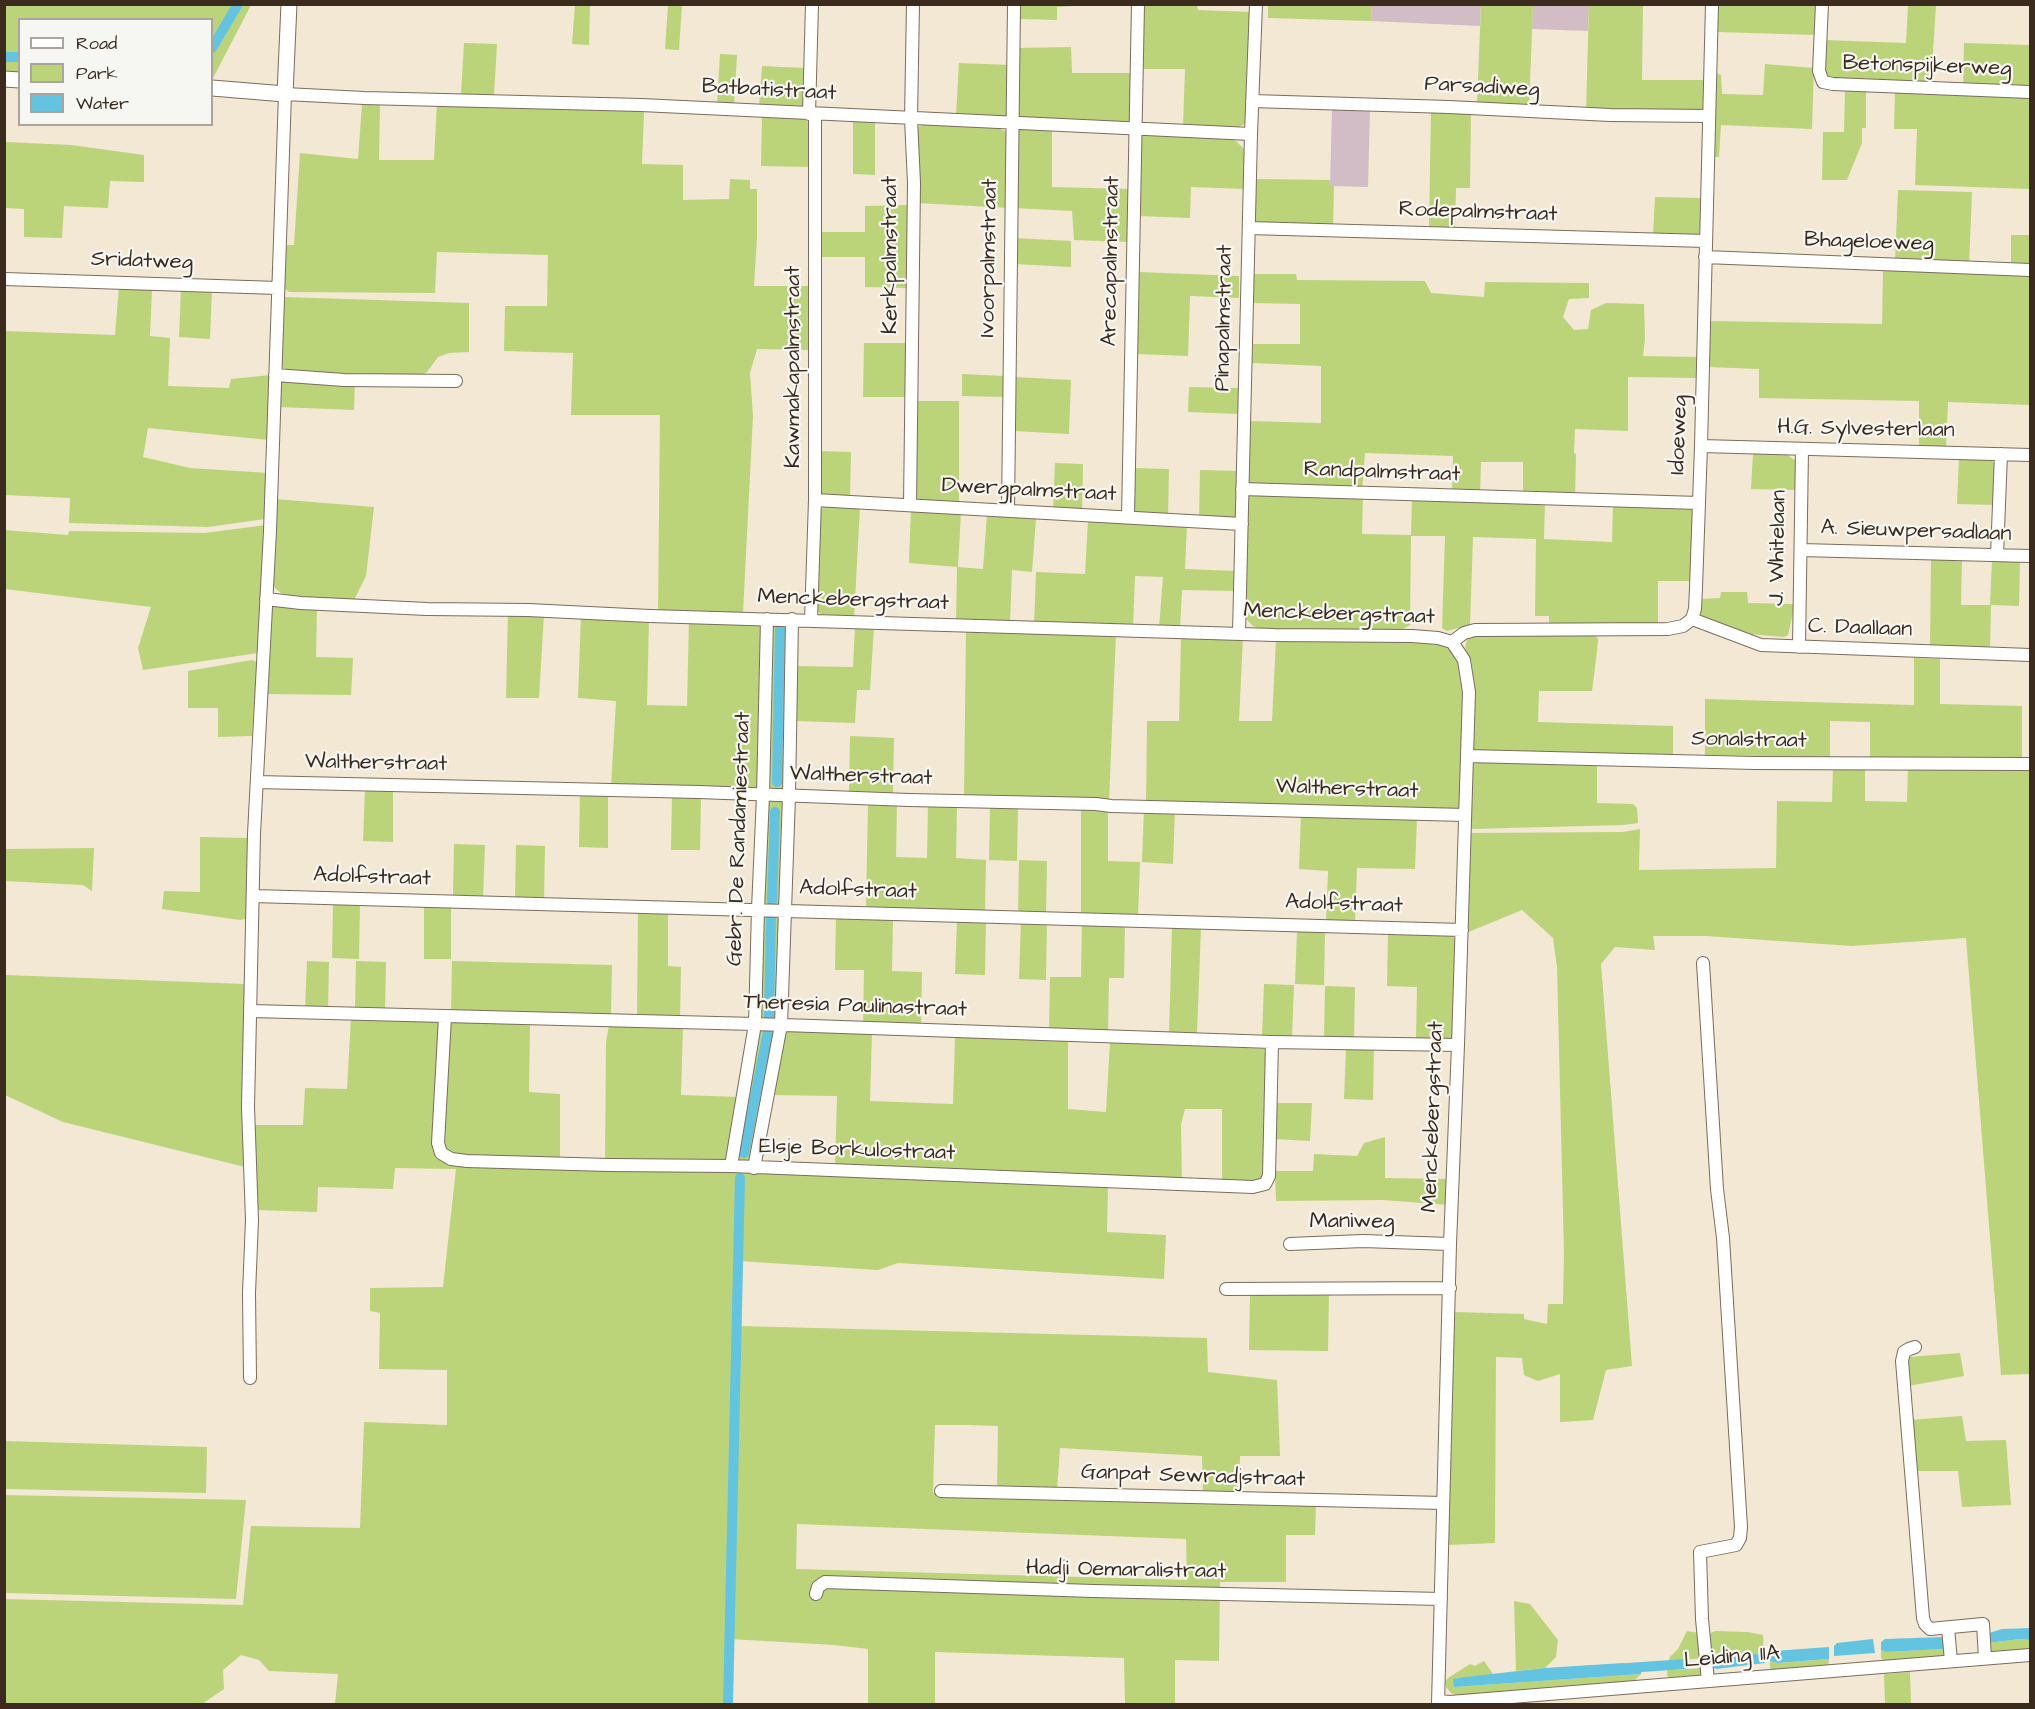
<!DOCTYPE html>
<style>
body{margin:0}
#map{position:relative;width:2035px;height:1709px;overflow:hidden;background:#f2e8d3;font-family:"Architects Daughter",sans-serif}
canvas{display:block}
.frame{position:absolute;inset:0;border:6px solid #3b2a1e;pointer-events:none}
.legend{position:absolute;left:18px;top:18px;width:195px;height:108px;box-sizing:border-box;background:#f6f6f2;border:2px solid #aba49d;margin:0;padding:8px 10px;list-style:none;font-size:18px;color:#3b2a1e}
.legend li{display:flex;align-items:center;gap:12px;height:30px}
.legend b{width:30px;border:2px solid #aba49d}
</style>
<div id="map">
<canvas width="2035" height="1709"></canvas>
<div class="frame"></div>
<ul class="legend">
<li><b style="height:8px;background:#fff"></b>Road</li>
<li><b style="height:16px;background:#bbd479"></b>Park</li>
<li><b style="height:16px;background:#62c4e0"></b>Water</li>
</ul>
</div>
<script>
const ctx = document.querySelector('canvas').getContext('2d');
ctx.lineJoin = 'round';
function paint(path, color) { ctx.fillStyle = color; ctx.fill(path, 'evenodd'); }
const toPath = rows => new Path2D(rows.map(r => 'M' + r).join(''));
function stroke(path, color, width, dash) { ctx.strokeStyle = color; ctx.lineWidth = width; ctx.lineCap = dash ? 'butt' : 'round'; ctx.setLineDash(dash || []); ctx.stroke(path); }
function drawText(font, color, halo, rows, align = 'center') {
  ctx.font = font + ' "Architects Daughter",sans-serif'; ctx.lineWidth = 4.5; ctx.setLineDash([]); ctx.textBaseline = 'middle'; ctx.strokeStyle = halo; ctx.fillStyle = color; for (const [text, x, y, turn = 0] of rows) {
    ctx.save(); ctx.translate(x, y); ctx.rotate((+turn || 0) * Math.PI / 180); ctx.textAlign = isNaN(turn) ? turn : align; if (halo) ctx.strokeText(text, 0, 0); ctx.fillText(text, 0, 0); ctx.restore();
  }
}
const industrial = toPath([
 [1372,5,1481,5,1480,26,1371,21],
 [1533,5,1589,5,1588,31,1532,29],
 [1332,108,1370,109,1368,187,1330,186]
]);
const green = toPath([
 [4,5,251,5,212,80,212,20,20,20,19,75,5,74],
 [575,5,590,5,589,45,572,44],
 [668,5,682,5,679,50,665,49],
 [1019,5,1074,5,1074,6,1057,7,1057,20,1019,19],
 [1143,5,1197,5,1198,10,1251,12,1247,119,1245,124,1234,129,1183,127,1185,69,1142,69],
 [1268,5,1372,5,1371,21,1268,18],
 [1481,5,1533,5,1529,107,1477,103],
 [1589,5,1643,5,1642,80,1707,80,1706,107,1702,111,1586,110],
 [1716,5,1818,5,1817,35,1716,32],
 [1908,5,1936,5,1931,84,1829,78,1824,75,1824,40,1906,43],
 [464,43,497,44,494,95,461,94],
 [1964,43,2030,45,2030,87,1963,86],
 [1071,47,1072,73,1133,73,1130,121,1128,124,1018,118,1018,48],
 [720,54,737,55,734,106,717,105],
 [959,63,1010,65,1009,114,1006,117,956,115],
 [1765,64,1814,68,1812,129,1721,125,1719,157,1711,157,1714,72,1721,75,1722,94,1763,95],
 [762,66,805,68,804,107,759,106],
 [1845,89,1866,90,1866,128,1862,128,1862,143,1847,180,1822,180,1823,132,1844,132],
 [1895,90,2030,94,2030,189,1915,185,1917,129,1894,129],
 [437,103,644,111,642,164,683,165,683,200,729,199,730,179,750,180,750,189,757,189,757,238,754,286,810,286,809,350,757,349,750,373,753,416,743,613,658,612,660,415,571,415,573,353,504,351,505,306,547,306,548,255,437,252,435,293,289,292,285,289,283,284,284,245,294,245,300,153,358,159,362,104,380,105,379,160,434,160],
 [1431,109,1471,111,1470,188,1456,188,1455,229,1429,228],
 [762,116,800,118,806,120,809,124,811,167,761,166],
 [853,120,875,122,875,175,853,174],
 [924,124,997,128,1007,132,1009,208,917,203,916,128],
 [1024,128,1052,129,1052,187,1129,189,1129,242,1074,240,1072,211,1014,208,1017,131],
 [1144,134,1229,139,1236,141,1244,149,1245,189,1191,187,1190,218,1138,216,1141,138],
 [5,142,71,145,144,155,144,182,110,181,108,208,64,206,62,238,24,237,24,209,5,208],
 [1255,179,1330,180,1330,186,1334,186,1333,227,1264,224,1255,221,1253,217],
 [1898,190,1972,192,1969,265,1895,262],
 [1655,197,1702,198,1699,236,1653,236],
 [908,205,909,288,865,287,865,257,818,257,818,232,865,232,865,206],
 [2011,235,2030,235,2030,265,2011,264],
 [1014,238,1071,241,1071,267,1014,264],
 [1883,269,2030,274,2030,405,1948,402,1946,449,1919,448,1919,401,1759,398,1759,369,1707,367,1709,321,1882,324],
 [1138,272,1239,276,1239,298,1190,296,1188,356,1136,354],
 [1254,274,1296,274,1297,280,1425,281,1431,293,1484,297,1485,282,1589,283,1589,298,1569,299,1563,317,1574,330,1588,329,1591,310,1606,303,1644,304,1645,339,1643,356,1699,357,1699,378,1628,377,1628,431,1575,429,1574,453,1576,454,1575,498,1523,497,1523,462,1481,462,1480,495,1452,494,1453,456,1365,453,1362,491,1248,487,1250,421,1321,423,1321,366,1252,363,1253,344,1300,344,1300,304,1253,303],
 [119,286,152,288,150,336,170,338,168,386,229,388,231,379,271,375,269,440,148,428,143,457,190,468,268,473,265,519,208,527,69,523,70,498,5,495,5,331,115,335],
 [181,288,212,289,210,339,179,337],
 [285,297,469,303,469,352,449,353,438,357,427,372,423,374,361,375,302,373,285,369,280,365,282,299],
 [864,343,910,343,909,397,863,397],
 [962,374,1005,376,1004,397,962,396],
 [280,377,355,382,354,410,279,407],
 [1015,377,1071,380,1069,434,1014,431],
 [1189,387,1239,388,1239,414,1188,412],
 [918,401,959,401,959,505,918,500,916,496],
 [819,451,851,452,850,497,824,495,820,491],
 [1753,453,1787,455,1795,460,1798,463,1797,490,1751,489],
 [1959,459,1990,460,1995,463,1996,505,1957,504],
 [1055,463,1083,464,1082,512,1053,511],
 [1133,468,1169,469,1168,516,1139,513,1134,510,1132,505],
 [1200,470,1239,471,1237,514,1234,519,1199,518],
 [1248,492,1363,496,1362,534,1411,535,1412,498,1545,502,1544,539,1612,542,1613,505,1691,507,1694,511,1692,581,1658,581,1658,627,1549,626,1549,616,1535,616,1536,539,1473,537,1470,625,1447,631,1442,628,1445,536,1411,536,1410,625,1398,632,1260,629,1253,626,1246,619,1244,612],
 [275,499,374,507,366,576,353,602,294,597,281,593,275,588,272,581],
 [824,506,860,507,854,619,825,617,817,611,818,515],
 [911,508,961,512,958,567,983,569,987,515,1036,519,1032,572,1012,570,1010,623,956,620,957,567,909,563],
 [1088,520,1187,525,1185,569,1236,571,1236,591,1182,590,1180,629,1159,628,1163,577,1135,576,1133,627,1034,624,1036,572,1085,574],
 [266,525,258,653,143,670,138,648,151,607,5,589,4,530,68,535,69,531,205,533],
 [1931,557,1962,558,1961,605,1990,605,1992,560,2020,561,2019,606,1991,605,1990,650,1930,648],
 [1721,592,1747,592,1748,603,1793,604,1793,613,1788,635,1784,637,1749,634,1708,620,1701,615,1698,610,1700,599,1720,598],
 [274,602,317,606,316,657,353,658,351,695,267,694,271,607],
 [508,612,544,614,539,698,506,698],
 [581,615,649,620,647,705,687,706,689,619,759,622,762,627,757,790,611,787,616,701,578,698],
 [784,623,788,628,785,786,782,790,769,787,771,624],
 [855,626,874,627,870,690,857,690,855,723,795,721,797,666,853,667],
 [966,629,1116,633,1109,801,964,796],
 [1594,634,1598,639,1597,651,1592,691,1539,691,1538,722,1673,726,1673,758,1472,754,1473,673,1471,659,1465,648,1467,639,1471,636],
 [1181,637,1243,637,1239,721,1272,721,1276,639,1429,641,1448,648,1455,656,1465,679,1460,805,1457,810,1146,803,1147,721,1179,721],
 [1914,658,1940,659,1940,704,2022,706,2022,758,1870,758,1870,722,1830,721,1830,757,1705,755,1705,699,1914,705],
 [252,660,257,662,252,736,218,737,218,708,188,708,188,671],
 [850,736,894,738,893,794,849,792],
 [1476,761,1597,763,1597,803,1633,804,1637,808,1638,823,1623,825,1470,829,1472,767],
 [1833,765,1865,766,1865,801,1907,802,1908,767,2030,768,2030,1374,2001,1375,1966,938,1852,946,1706,936,1653,936,1655,950,1615,947,1601,964,1632,1366,1606,1370,1593,1420,1560,1422,1560,1374,1538,1381,1524,1375,1522,1358,1496,1357,1495,1543,1448,1545,1454,1312,1524,1314,1524,1319,1547,1324,1548,1304,1563,1304,1564,1253,1557,967,1553,938,1522,910,1466,933,1468,833,1623,832,1640,829,1639,870,1776,868,1777,801,1832,802],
 [365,788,393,789,393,842,363,841],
 [580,793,608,794,608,848,579,847],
 [672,795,701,797,700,850,671,850],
 [769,799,781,800,784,804,781,900,778,905,767,905,763,900,767,802],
 [868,802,897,803,896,857,927,858,928,805,957,806,956,858,986,860,985,911,866,907],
 [990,805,1018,806,1017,861,989,860],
 [1081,807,1108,809,1108,861,1140,862,1138,916,1081,914],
 [1144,809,1175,810,1173,864,1142,862],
 [1301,815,1417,818,1415,869,1357,868,1355,923,1326,922,1328,871,1299,869],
 [200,837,251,838,249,918,240,920,162,909,164,891,200,892],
 [454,844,485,845,483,898,453,897],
 [516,845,545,846,544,900,515,899],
 [94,848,92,891,83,885,5,881,5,849],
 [1019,860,1047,861,1046,914,1018,913],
 [333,903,360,904,359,959,332,958],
 [424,906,451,906,451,959,424,959],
 [638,910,668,911,668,966,681,967,680,1019,637,1017],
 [775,913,782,918,775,1018,772,1021,760,1018,763,914],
 [836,915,893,917,892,971,922,972,921,1026,863,1024,864,970,835,970],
 [957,920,986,920,985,975,955,974],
 [1021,921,1047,921,1046,980,1019,979],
 [1082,922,1125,923,1124,978,1109,978,1108,1032,1049,1030,1050,977,1081,977],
 [1172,926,1201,927,1197,1034,1169,1033],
 [1297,931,1325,932,1324,985,1295,984],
 [1388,934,1453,936,1456,942,1453,1039,1416,1038,1417,987,1387,986],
 [307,961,329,962,328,1011,305,1010],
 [356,961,386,962,385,1011,355,1010],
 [452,961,612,965,611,1016,451,1013],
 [5,975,245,984,242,1113,245,1167,63,1122,5,1095],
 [1264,984,1294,985,1292,1037,1262,1036],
 [1325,986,1355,987,1354,1039,1324,1038],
 [351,1018,441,1021,438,1154,1108,1185,1107,1232,1166,1235,1164,1279,898,1263,878,1270,739,1261,738,1326,1207,1338,1208,1372,1277,1380,1280,1456,1240,1456,1239,1496,1203,1495,1202,1456,1060,1448,1057,1491,997,1489,998,1426,967,1425,935,1425,933,1493,1120,1501,1316,1504,1315,1535,1286,1535,1286,1582,1220,1582,1219,1661,1175,1660,1175,1704,1125,1704,1124,1658,935,1652,935,1704,868,1704,868,1649,834,1645,730,1639,728,1704,335,1704,338,1674,269,1671,259,1660,241,1655,223,1670,224,1689,202,1704,5,1704,5,1599,243,1605,251,1526,360,1528,364,1422,447,1425,447,1370,379,1369,380,1313,370,1311,370,1288,443,1287,456,1169,395,1168,393,1189,318,1187,317,1212,257,1210,253,1125,303,1125,305,1088,347,1089],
 [797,1524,1186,1539,1187,1580,796,1569],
 [453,1020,530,1023,529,1092,560,1094,560,1161,462,1158,443,1150,448,1023],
 [609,1025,683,1026,681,1095,739,1097,728,1162,605,1161,606,1042],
 [761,1027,777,1030,751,1165,736,1163],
 [785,1029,872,1033,870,1101,953,1104,955,1036,1068,1040,1068,1109,1106,1112,1110,1042,1269,1049,1268,1163,1262,1183,1222,1184,1222,1109,1185,1109,1181,1124,1182,1182,835,1167,837,1096,773,1095],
 [1346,1048,1374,1048,1373,1100,1344,1099],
 [1275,1103,1312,1103,1310,1141,1274,1139],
 [1385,1137,1385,1178,1450,1179,1449,1205,1383,1200,1276,1201,1275,1171,1313,1171,1314,1154,1357,1156,1364,1143],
 [1329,1291,1328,1351,1249,1350,1250,1292],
 [1960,1353,1964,1376,1908,1386,1908,1357],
 [1962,1416,1966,1441,2006,1440,2011,1505,1962,1507,1958,1471,1913,1471,1909,1420],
 [5,1441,207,1447,206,1493,5,1489],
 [5,1495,246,1500,236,1599,5,1593],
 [1514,1601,1530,1604,1558,1640,1556,1657,1545,1668,1516,1671],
 [1687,1631,1700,1633,1704,1658,1671,1661,1671,1670,1705,1668,1705,1676,1670,1679,1667,1675,1668,1663,1670,1657,1678,1649],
 [1715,1631,1747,1632,1763,1635,1764,1656,1756,1654,1710,1659,1709,1639,1711,1633],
 [2021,1639,2030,1640,2030,1650,1991,1653,1987,1651,1987,1643],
 [1947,1647,1946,1655,1942,1657,1884,1661,1881,1658,1881,1650,1886,1652,1943,1649],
 [1829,1659,1828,1666,1772,1670,1770,1668,1770,1661,1777,1663],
 [1484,1661,1493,1674,1454,1679,1454,1687,1641,1674,1632,1683,1457,1695,1451,1693,1446,1687,1445,1682,1448,1678,1470,1664,1475,1666],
 [1910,1672,1911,1704,1885,1704,1884,1674]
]);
const water = toPath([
 [2030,1628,2030,1640,2021,1639,1987,1643,1986,1634,2002,1629],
 [1943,1637,1947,1647,1943,1649,1886,1652,1881,1650,1881,1642,1885,1639],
 [1873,1639,1875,1653,1834,1656,1834,1646,1837,1643],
 [1829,1647,1829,1659,1777,1663,1770,1661,1770,1655,1774,1651],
 [1756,1654,1764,1656,1765,1663,1716,1669,1710,1666,1710,1659,1714,1657],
 [1623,1663,1641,1665,1641,1674,1454,1687,1453,1679,1465,1677,1545,1668]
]);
const canal = toPath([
 [212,48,238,4],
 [4,57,20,57],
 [777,782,780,629],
 [772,901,775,812],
 [769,1016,771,919],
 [744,1153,768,1032],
 [1628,1668,1685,1664],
 [728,1704,740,1178]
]);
const minor = toPath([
 [1822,4,1819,71,1823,82,1833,84,2030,92],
 [1252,101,1449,107,1610,115,1709,116],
 [809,114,812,4],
 [1249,228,1706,241],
 [1705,257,2030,270],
 [4,279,278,288],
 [275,375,344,380,456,381],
 [1701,446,2030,455],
 [1242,489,1699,503],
 [815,500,1242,524],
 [910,505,914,183,911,119,913,4],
 [1008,511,1014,4],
 [1128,517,1138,4],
 [1801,550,2030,556],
 [1997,555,2001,454],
 [266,599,301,603,427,609,528,610,650,616,1274,635,1412,636,1438,638,1452,642,1464,660,1469,692,1458,1045,1450,1244,1438,1704],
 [1692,619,1761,645,2030,655],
 [811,620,815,500,815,114],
 [1239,633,1251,134,1256,4],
 [1452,642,1464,633,1475,630,1668,629,1683,626,1692,619,1695,609,1696,588,1701,446,1712,4],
 [1799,647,1802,450],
 [1467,756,1755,763,2030,764],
 [257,782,699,792,909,800,1096,804,1111,806,1465,815],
 [253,896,1462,930],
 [1703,963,1717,1189,1723,1238,1741,1527,1740,1538,1736,1545,1700,1552,1702,1619,1708,1681],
 [251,1011,755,1024,1272,1042,1458,1045],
 [445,1017,438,1143,441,1153,451,1159,467,1161,609,1165,731,1166,1253,1187,1265,1184,1269,1176,1272,1042],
 [731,1166,755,1024,758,909,763,796,767,619],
 [754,1168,781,1025,789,796,792,619],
 [1290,1244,1363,1241,1450,1244],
 [1226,1289,1450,1288],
 [1915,1347,1909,1349,1904,1352,1902,1361,1923,1618,1925,1624,1930,1629,1983,1624,1985,1658],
 [250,1378,249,1293,252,1220,248,1107,254,834,270,531,285,94,364,98,641,105,1251,134],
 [941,1491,1443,1503],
 [816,1594,818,1587,825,1582,1093,1591,1441,1599],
 [1948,1628,1951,1661],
 [1438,1701,1450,1702,2030,1655]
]);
const tertiary = toPath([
 [4,79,20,80],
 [212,88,285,94,289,4]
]);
const streetNames = [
 ["Betonspijkerweg",1927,67,2],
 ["Parsadiweg",1482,88,3],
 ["Batbatistraat",769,91,3],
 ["Rodepalmstraat",1478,213,2],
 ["Bhageloeweg",1869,243,2],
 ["Kerkpalmstraat",891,255,-90],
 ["Ivoorpalmstraat",990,258,-89],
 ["Arecapalmstraat",1112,261,-89],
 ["Sridatweg",142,262,2],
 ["Pinapalmstraat",1225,318,-89],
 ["Kawmakapalmstraat",794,367,-90],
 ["H.G. Sylvesterlaan",1866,430,1],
 ["Idoeweg",1680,435,-88],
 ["Randpalmstraat",1382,473,2],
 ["Dwergpalmstraat",1029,491,3],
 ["A. Sieuwpersadlaan",1916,532,2],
 ["J. Whitelaan",1779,548,-89],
 ["Menckebergstraat",853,601,2],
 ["Menckebergstraat",1339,615,2],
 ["C. Daallaan",1860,629,2],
 ["Sonalstraat",1749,741,1],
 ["Waltherstraat",376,764,1],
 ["Waltherstraat",861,777,2],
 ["Waltherstraat",1347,790,2],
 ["Gebr. De Randamiestraat",740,839,-88],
 ["Adolfstraat",372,878,2],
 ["Adolfstraat",858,891,2],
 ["Adolfstraat",1344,905,2],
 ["Theresia Paulinastraat",855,1007,2],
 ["Menckebergstraat",1434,1117,-88],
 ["Elsje Borkulostraat",857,1151,2],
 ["Maniweg",1352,1222],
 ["Ganpat Sewradjstraat",1193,1477,2],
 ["Hadji Oemaralistraat",1126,1571,1],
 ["Leiding 11A",1732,1658,-5]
];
paint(industrial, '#d2bdc6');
paint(green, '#bbd479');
paint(water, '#62c4e0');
stroke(canal, '#62c4e0', 10);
stroke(minor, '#7b6c5d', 14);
stroke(tertiary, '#7b6c5d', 17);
stroke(minor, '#fff', 12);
stroke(tertiary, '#fff', 15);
drawText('22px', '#3b2a1e', '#f6f6f2', streetNames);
</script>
